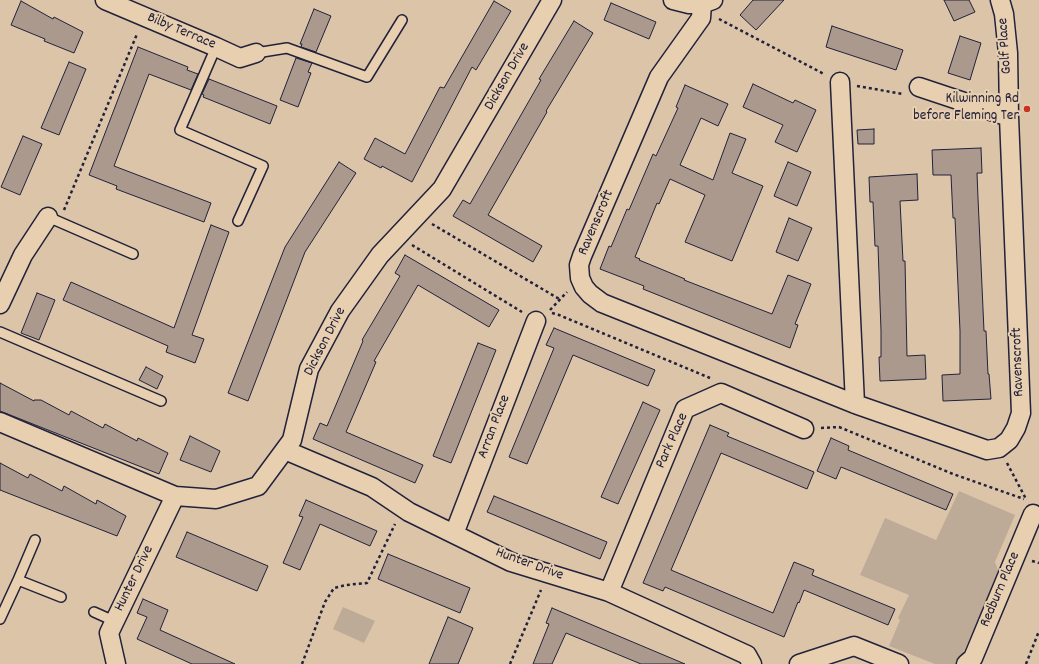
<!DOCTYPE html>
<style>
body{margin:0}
canvas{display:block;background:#dcc4a9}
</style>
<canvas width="1039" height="664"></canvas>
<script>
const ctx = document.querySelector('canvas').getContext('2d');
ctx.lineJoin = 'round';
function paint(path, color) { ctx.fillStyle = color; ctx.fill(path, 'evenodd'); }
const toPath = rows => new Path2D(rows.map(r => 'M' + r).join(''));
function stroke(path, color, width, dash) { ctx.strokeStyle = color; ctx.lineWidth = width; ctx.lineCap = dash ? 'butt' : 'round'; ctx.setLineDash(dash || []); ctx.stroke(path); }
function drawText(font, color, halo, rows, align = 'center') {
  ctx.font = font + ' Dekko,sans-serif'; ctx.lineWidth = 4; ctx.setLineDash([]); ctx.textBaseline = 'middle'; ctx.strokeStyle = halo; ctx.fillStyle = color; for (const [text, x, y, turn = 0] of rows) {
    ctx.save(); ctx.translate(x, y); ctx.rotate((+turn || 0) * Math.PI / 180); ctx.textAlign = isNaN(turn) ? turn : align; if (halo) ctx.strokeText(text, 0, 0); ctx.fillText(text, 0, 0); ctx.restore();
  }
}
const green = toPath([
 [959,491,1015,515,995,562,999,573,958,664,935,664,889,646,900,620,898,618,909,595,860,575,885,518,936,540],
 [343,607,375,621,364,643,333,629]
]);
const building = toPath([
 [753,0,784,0,756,30,740,15,753,0],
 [944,0,969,0,975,12,954,21,944,0],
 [21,1,53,19,54,17,83,32,74,53,44,41,45,39,11,25,21,1],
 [494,1,511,11,476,70,472,67,412,182,382,166,381,168,364,159,375,138,405,154,440,87,444,88,494,1],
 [611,3,656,22,649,39,604,20,611,3],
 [314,9,331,16,316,52,301,47,302,44,300,44,314,9],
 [574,21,593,33,546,111,547,112,488,215,542,246,533,262,453,216,463,200,470,204,541,80,539,79,574,21],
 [832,26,903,50,896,70,826,47,832,26],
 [960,36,981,43,970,80,948,73,960,36],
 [138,47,188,67,187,70,198,74,191,90,149,74,114,166,211,203,204,222,116,189,117,186,89,175,138,47],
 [296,58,312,63,308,72,311,73,298,107,280,100,296,58],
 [69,62,86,69,59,135,41,128,69,62],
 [209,79,277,106,270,124,203,97,204,95,202,94,209,79],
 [753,84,793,103,795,100,816,110,797,152,775,142,783,125,743,107,753,84],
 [685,85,728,104,718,126,701,118,680,165,713,180,730,133,746,139,732,173,763,186,732,261,685,242,705,195,670,179,659,204,657,203,635,257,640,259,639,260,685,279,684,280,772,314,788,275,811,284,795,324,798,325,790,348,643,289,644,286,600,269,609,246,611,247,627,209,629,210,653,154,656,156,678,108,676,107,685,85],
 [874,129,874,144,858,144,857,130,874,129],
 [23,136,42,144,20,195,1,187,23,136],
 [981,148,982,173,977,173,978,198,984,331,986,331,988,374,989,374,991,399,943,401,942,375,960,374,960,331,955,218,953,218,951,175,933,175,932,150,981,148],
 [339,162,356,173,305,252,248,401,228,393,285,247,339,162],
 [788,162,811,172,797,206,774,196,788,162],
 [917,174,918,200,900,201,903,261,905,261,907,356,925,355,926,379,880,381,879,357,881,357,881,331,878,246,875,246,873,202,870,202,869,177,917,174],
 [789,218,812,228,798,261,776,252,789,218],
 [211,225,229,232,192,335,204,339,195,363,166,352,168,346,63,300,71,282,174,328,211,225],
 [405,255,499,310,489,327,418,285,374,361,376,362,346,432,423,465,415,483,313,439,320,423,327,426,363,341,362,340,400,276,395,273,405,255],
 [37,293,55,300,39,340,21,333,37,293],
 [554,328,655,370,648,386,573,355,527,464,509,457,554,348,546,345,554,328],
 [478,343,496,350,451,463,433,456,478,343],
 [146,367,163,376,157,389,139,380,146,367],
 [0,383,34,401,34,400,41,400,69,415,71,411,103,428,105,424,137,441,138,438,168,453,159,474,0,411,0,383],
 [643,402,660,410,618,504,601,497,643,402],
 [710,425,729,433,727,436,814,472,807,489,721,453,671,570,773,613,794,562,814,570,812,575,895,609,888,625,804,590,799,603,798,602,784,637,665,587,663,591,643,583,710,425],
 [190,436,220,451,211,472,180,460,190,436],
 [831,438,849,446,848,450,953,494,946,510,841,467,836,479,817,471,831,438],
 [0,463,28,478,30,474,62,491,64,486,96,504,97,500,126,516,117,536,0,490,0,463],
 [494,496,607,542,600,559,487,512,494,496],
 [306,500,377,531,370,546,320,524,300,570,283,563,303,517,299,516,306,500],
 [187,532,268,566,257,591,176,557,187,532],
 [388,554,470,588,460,613,378,579,388,554],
 [143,599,168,610,160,630,235,664,192,664,137,639,147,617,137,613,143,599],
 [552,608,685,664,641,664,566,633,552,664,533,664,549,624,546,623,552,608],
 [448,617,473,628,458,664,429,664,448,617]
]);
const path = toPath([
 [719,19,824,74],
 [857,86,903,94],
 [64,210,137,34],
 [432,224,561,300],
 [412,245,522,312],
 [550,310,567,292],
 [552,313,559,315,710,378],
 [821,428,839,427,953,474,1024,499],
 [1007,463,1026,499],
 [1032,561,1039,563],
 [302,664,325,602,334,588,346,585,367,583,395,524],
 [510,664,541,590],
 [1026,664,1039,631]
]);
const service = toPath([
 [216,47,180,130,263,166,238,221],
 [256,53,287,48,367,77,402,20],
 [48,217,133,254],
 [0,332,161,401],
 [18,580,35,540],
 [94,612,114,621],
 [0,619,18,580,61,597]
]);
const minor = toPath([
 [105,0,216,47,240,58,256,53],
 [673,0,689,4,702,4,713,0],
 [702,4,701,18,659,77,582,256,579,265,580,278,584,287,590,294,602,303,855,404,987,450,999,448,1009,440,1016,428,1021,413,1009,117,1008,53,1004,14,1000,0],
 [840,82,855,404],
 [919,87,1009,117],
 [0,304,23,255,48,217],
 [0,422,175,496,216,499,258,486,292,440,309,369,340,311,380,255,442,189,552,0],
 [285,450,372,487,409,512,511,562,609,592,747,655,752,664],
 [454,534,536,321],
 [609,592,685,409,721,393,804,429],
 [116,664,109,633,175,496],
 [799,664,854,646,899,664],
 [966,664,973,658,1033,514]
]);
const markers = [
 [1027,109,4,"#c8321e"]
];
const streetNames = [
 ["Bilby Terrace",181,32,23],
 ["Golf Place",1006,46,-94],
 ["Dickson Drive",508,77,-60],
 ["Ravenscroft",597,223,-67],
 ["Dickson Drive",326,342,-63],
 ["Ravenscroft",1019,362,-92],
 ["Arran Place",495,427,-69],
 ["Park Place",673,441,-66],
 ["Hunter Drive",529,565,20],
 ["Hunter Drive",135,579,-64],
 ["Redburn Place",1001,590,-67]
];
const poiNames = [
 ["Kilwinning Rd",1019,100],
 ["before Fleming Ter",1019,117]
];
paint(green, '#bdaa97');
paint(building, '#aa998c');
stroke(building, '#22223b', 1);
stroke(service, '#22223b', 12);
stroke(minor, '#22223b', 21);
stroke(path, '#22223b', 2.5, [3, 3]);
stroke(service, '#e8cfb0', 9);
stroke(minor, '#e8cfb0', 18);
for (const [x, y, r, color] of markers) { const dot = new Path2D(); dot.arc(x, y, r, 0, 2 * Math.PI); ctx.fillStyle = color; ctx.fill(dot); stroke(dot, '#e8cfb0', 1.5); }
drawText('15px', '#22223b', '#e8cfb0', streetNames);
drawText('15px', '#22223b', '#e8cfb0', poiNames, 'right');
</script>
